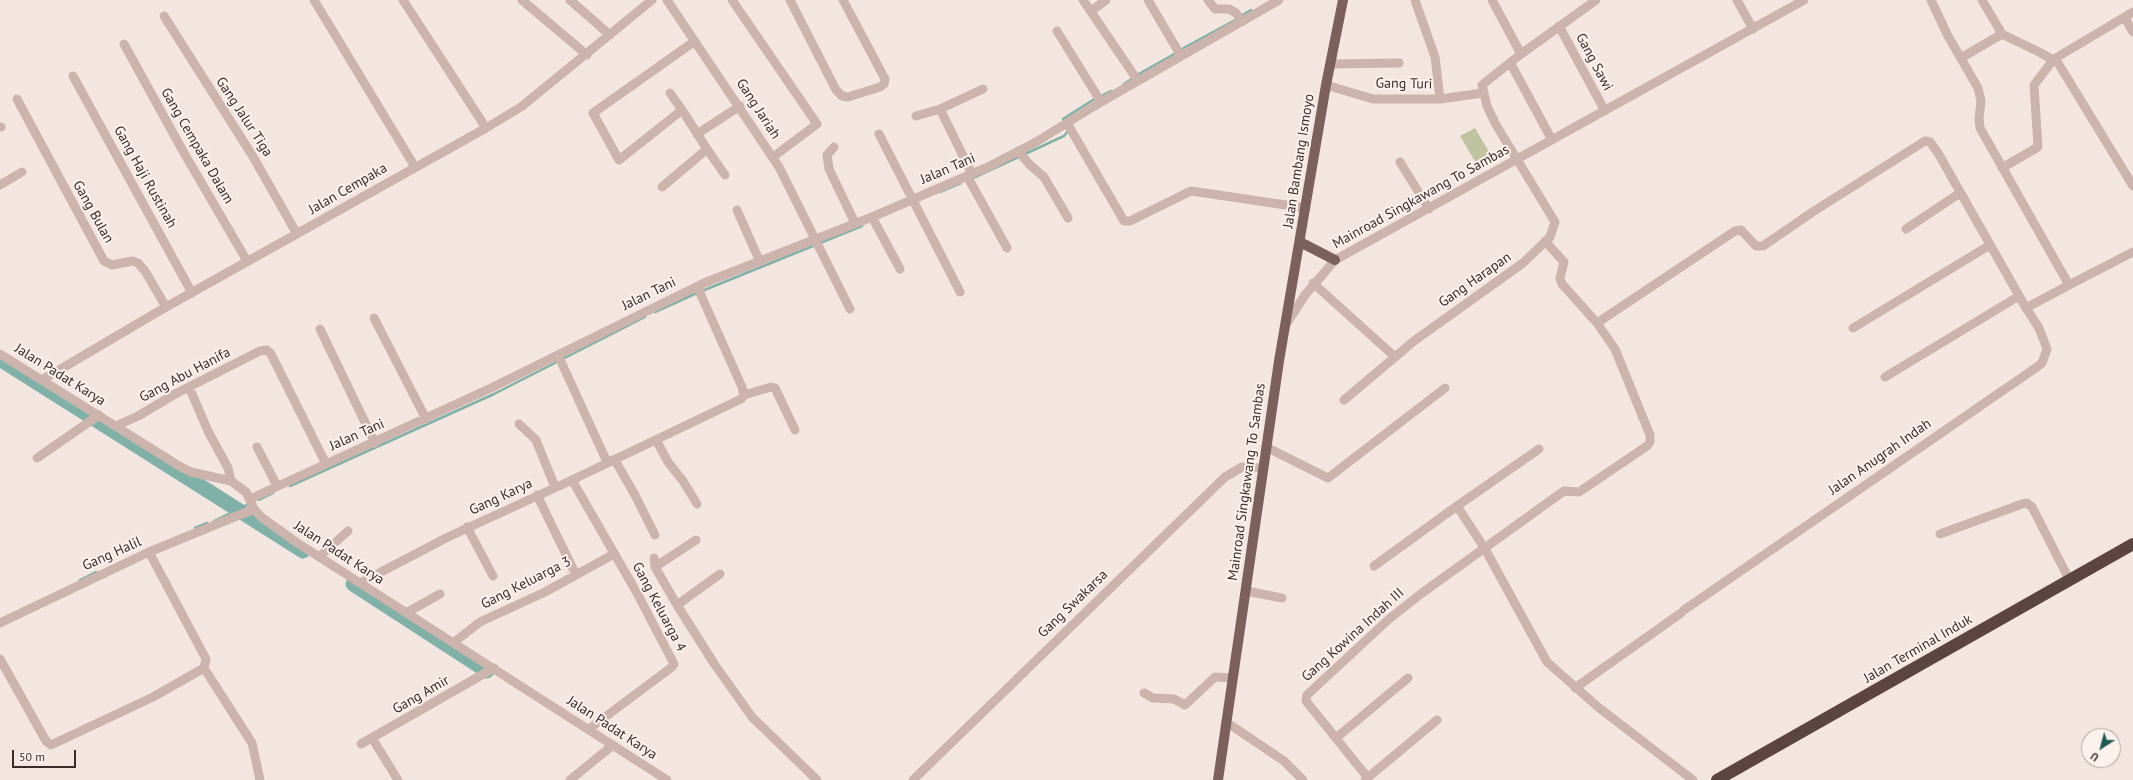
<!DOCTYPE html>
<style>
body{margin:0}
#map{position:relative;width:2133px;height:780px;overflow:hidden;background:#f3e6e0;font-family:"PT Sans",sans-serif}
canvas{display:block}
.north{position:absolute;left:2081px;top:728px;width:40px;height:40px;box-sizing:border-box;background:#fbf1ed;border:1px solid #aea29f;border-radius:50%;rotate:216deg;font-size:11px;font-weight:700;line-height:16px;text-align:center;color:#3a2c2b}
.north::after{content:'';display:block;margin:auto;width:14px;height:18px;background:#205c53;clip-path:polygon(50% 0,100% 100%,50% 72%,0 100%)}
.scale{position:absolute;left:12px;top:750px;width:64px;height:18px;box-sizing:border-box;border:2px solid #3a2c2b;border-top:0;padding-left:5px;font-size:12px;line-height:14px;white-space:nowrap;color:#3a2c2b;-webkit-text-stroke:3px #fbf1ed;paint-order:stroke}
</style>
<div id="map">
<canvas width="2133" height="780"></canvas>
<div class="north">U</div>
<div class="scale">50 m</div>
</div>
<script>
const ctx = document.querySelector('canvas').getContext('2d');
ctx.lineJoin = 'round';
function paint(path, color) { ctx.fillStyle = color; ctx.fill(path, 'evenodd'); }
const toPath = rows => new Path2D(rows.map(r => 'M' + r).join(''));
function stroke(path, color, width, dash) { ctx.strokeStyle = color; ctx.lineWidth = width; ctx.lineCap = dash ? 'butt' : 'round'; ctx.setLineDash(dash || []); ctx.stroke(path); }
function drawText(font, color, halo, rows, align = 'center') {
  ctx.font = font + ' "PT Sans",sans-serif'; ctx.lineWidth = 4; ctx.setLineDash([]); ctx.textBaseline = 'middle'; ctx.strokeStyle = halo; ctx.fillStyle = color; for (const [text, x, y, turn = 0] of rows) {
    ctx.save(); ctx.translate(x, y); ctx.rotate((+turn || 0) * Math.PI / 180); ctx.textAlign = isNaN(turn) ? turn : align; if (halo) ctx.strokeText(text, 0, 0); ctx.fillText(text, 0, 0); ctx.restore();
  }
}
const green = toPath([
 [1475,128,1495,162,1480,170,1460,136]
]);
const stream = toPath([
 [1241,16,1251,10],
 [1180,50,1237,19],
 [1137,75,1176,53],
 [1124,84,1133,78],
 [1101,96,1111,91],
 [1065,123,1063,119,1096,98],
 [973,178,1064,136,1068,131],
 [940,192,961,183],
 [702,291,862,226],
 [655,312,697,293],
 [290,486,494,394,645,317],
 [259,500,273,493],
 [214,521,249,504],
 [195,528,207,523],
 [80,580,96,572]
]);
const river = toPath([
 [0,359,303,551],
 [353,584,487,671]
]);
const minor = toPath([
 [314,0,415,167],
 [403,0,486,128],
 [522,0,587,55],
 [570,0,610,35],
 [667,0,779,167,850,309],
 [732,0,817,124,773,157],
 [790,0,836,90,842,96,848,97,880,87,884,84,885,79,843,0],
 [1083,0,1138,81],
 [1148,0,1181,56],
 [1208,0,1215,9,1229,9,1236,13,1242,22],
 [1415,0,1435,57,1440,99],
 [1492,0,1521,54],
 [1737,0,1753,29],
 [1931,0,1948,36,1978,88,1981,101,1979,119,1980,128,2069,285,2133,252],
 [1982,0,2002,34,2041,53,2058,63,2133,186],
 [1091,11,1106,0],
 [164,16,252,155,297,234],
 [2125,18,2133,32],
 [1559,26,1605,111],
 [1057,31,1101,102],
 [124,44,184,153,247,261],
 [1961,58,2002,34],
 [1330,64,1399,63],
 [1512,66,1552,140],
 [73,76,192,293],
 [1326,85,1373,99,1440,99,1483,93],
 [670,93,682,110,619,160,593,113,695,41],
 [17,99,104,261,112,265,132,261,138,263,145,271,166,307],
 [940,109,983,89],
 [916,116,940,109,972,174],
 [1067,123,1124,221,1130,221,1191,191,1306,208],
 [0,127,1,127],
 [697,134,740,106],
 [879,134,960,292],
 [834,147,827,155,829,169,855,223],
 [707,149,725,175],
 [1018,151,1030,165,1044,177,1068,218],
 [1400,162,1429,209],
 [2002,168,2038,147,2034,85,2054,59,2133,12],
 [967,176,1007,248],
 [0,185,22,172],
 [662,187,707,149,682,110],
 [737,210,760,262],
 [872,217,900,269],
 [1906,229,1960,193],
 [1313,283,1394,356],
 [374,318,426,419],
 [1597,323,1735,231,1741,230,1756,246,1763,246,1814,211,1925,141,1930,142,1938,153,2026,308,2069,285],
 [1285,326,1305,295,1335,260,1804,0],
 [1853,328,1990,245],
 [320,329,375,443],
 [0,354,181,467,191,472,231,481,246,492,254,509,261,517,296,542,667,780],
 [558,355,607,462],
 [1885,377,2019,296],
 [42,380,166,307,486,128,521,107,652,0],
 [189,387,208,431,228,468,231,481],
 [744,395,771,387,775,388,795,430],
 [1344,400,1414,341,1523,263,1550,237,1555,222,1495,123,1487,106,1482,85,1521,54,1596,0],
 [519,424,536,440,555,487],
 [116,426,138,416,177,393,260,351,267,350,271,354,326,464],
 [656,440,668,462,683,481,697,504],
 [257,447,277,486],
 [1266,447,1328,478,1445,388],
 [37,458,99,415],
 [612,460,616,462,635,495,655,535],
 [572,480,637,593,674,664,672,667,589,729],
 [537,495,576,575],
 [250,499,491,388,704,283,872,217,988,167,1036,142,1101,102,1279,0],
 [1457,506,1539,449],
 [467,527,493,576],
 [1940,534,2022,504,2027,503,2032,507,2070,581],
 [319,557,348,531],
 [654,558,655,567,677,605,715,665,752,717,817,780],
 [1374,566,1457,506,1485,549,1547,662,1598,707,1693,780],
 [655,567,696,540],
 [360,583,448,537,572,480,741,399,744,395,742,387,700,293,701,285],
 [1246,591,1282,598],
 [677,605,720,574],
 [1684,610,2037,367,2042,363,2047,349,2039,328,2026,308],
 [406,613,440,594],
 [0,623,149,552,254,509],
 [453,643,480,622,545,592,614,554],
 [0,659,46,741,51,745,153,697,204,668,206,659,149,552],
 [204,668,252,743,260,780],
 [1575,688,1681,613],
 [1144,693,1153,698,1174,699,1185,705,1215,677,1232,678],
 [1226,722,1284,761,1303,780],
 [372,738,398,780],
 [1336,738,1408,678],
 [361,744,494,668],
 [1368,778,1306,701,1307,695,1389,619,1422,593,1564,491,1579,492,1647,446,1650,442,1650,435,1615,349,1597,323,1562,284,1560,278,1564,262,1545,241],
 [570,780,613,745],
 [913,780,1225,477,1242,467,1263,468],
 [1365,780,1437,720]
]);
const major = toPath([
 [1300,242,1335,260],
 [1218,780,1279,361,1326,85,1343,0]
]);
const highway = toPath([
 [1717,780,2133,544]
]);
const streetNames = [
 ["Gang Sawi",1594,62,62],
 ["Gang Turi",1404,84,1],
 ["Gang Jariah",758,109,57],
 ["Gang Jalur Tiga",244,117,57],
 ["Gang Cempaka Dalam",197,146,60],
 ["Jalan Bambang Ismoyo",1299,161,-81],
 ["Jalan Tani",948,169,-23],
 ["Gang Haji Rustinah",145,177,61],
 ["Jalan Cempaka",348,189,-30],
 ["Mainroad Singkawang To Sambas",1421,197,-29],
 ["Gang Bulan",93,212,61],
 ["Gang Harapan",1475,280,-35],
 ["Jalan Tani",649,294,-26],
 ["Jalan Padat Karya",60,375,32],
 ["Gang Abu Hanifa",185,375,-28],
 ["Jalan Tani",357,435,-24],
 ["Jalan Anugrah Indah",1880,457,-35],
 ["Mainroad Singkawang To Sambas",1247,482,-82],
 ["Gang Karya",501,497,-25],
 ["Jalan Padat Karya",339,553,33],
 ["Gang Halil",112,554,-24],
 ["Gang Keluarga 3",526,583,-27],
 ["Gang Swakarsa",1073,604,-44],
 ["Gang Keluarga 4",659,607,62],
 ["Gang Kowina Indah III",1353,635,-42],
 ["Jalan Terminal Induk",1918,649,-30],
 ["Gang Amir",421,695,-30],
 ["Jalan Padat Karya",612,728,33]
];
paint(green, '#bfc3a0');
stroke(stream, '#7fb1a8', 2.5);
stroke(river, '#7fb1a8', 15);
stroke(minor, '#ccb4ac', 9);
stroke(major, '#7c605c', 10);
stroke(highway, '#5b4442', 12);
drawText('14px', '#3a2c2b', '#fbf1ed', streetNames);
</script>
